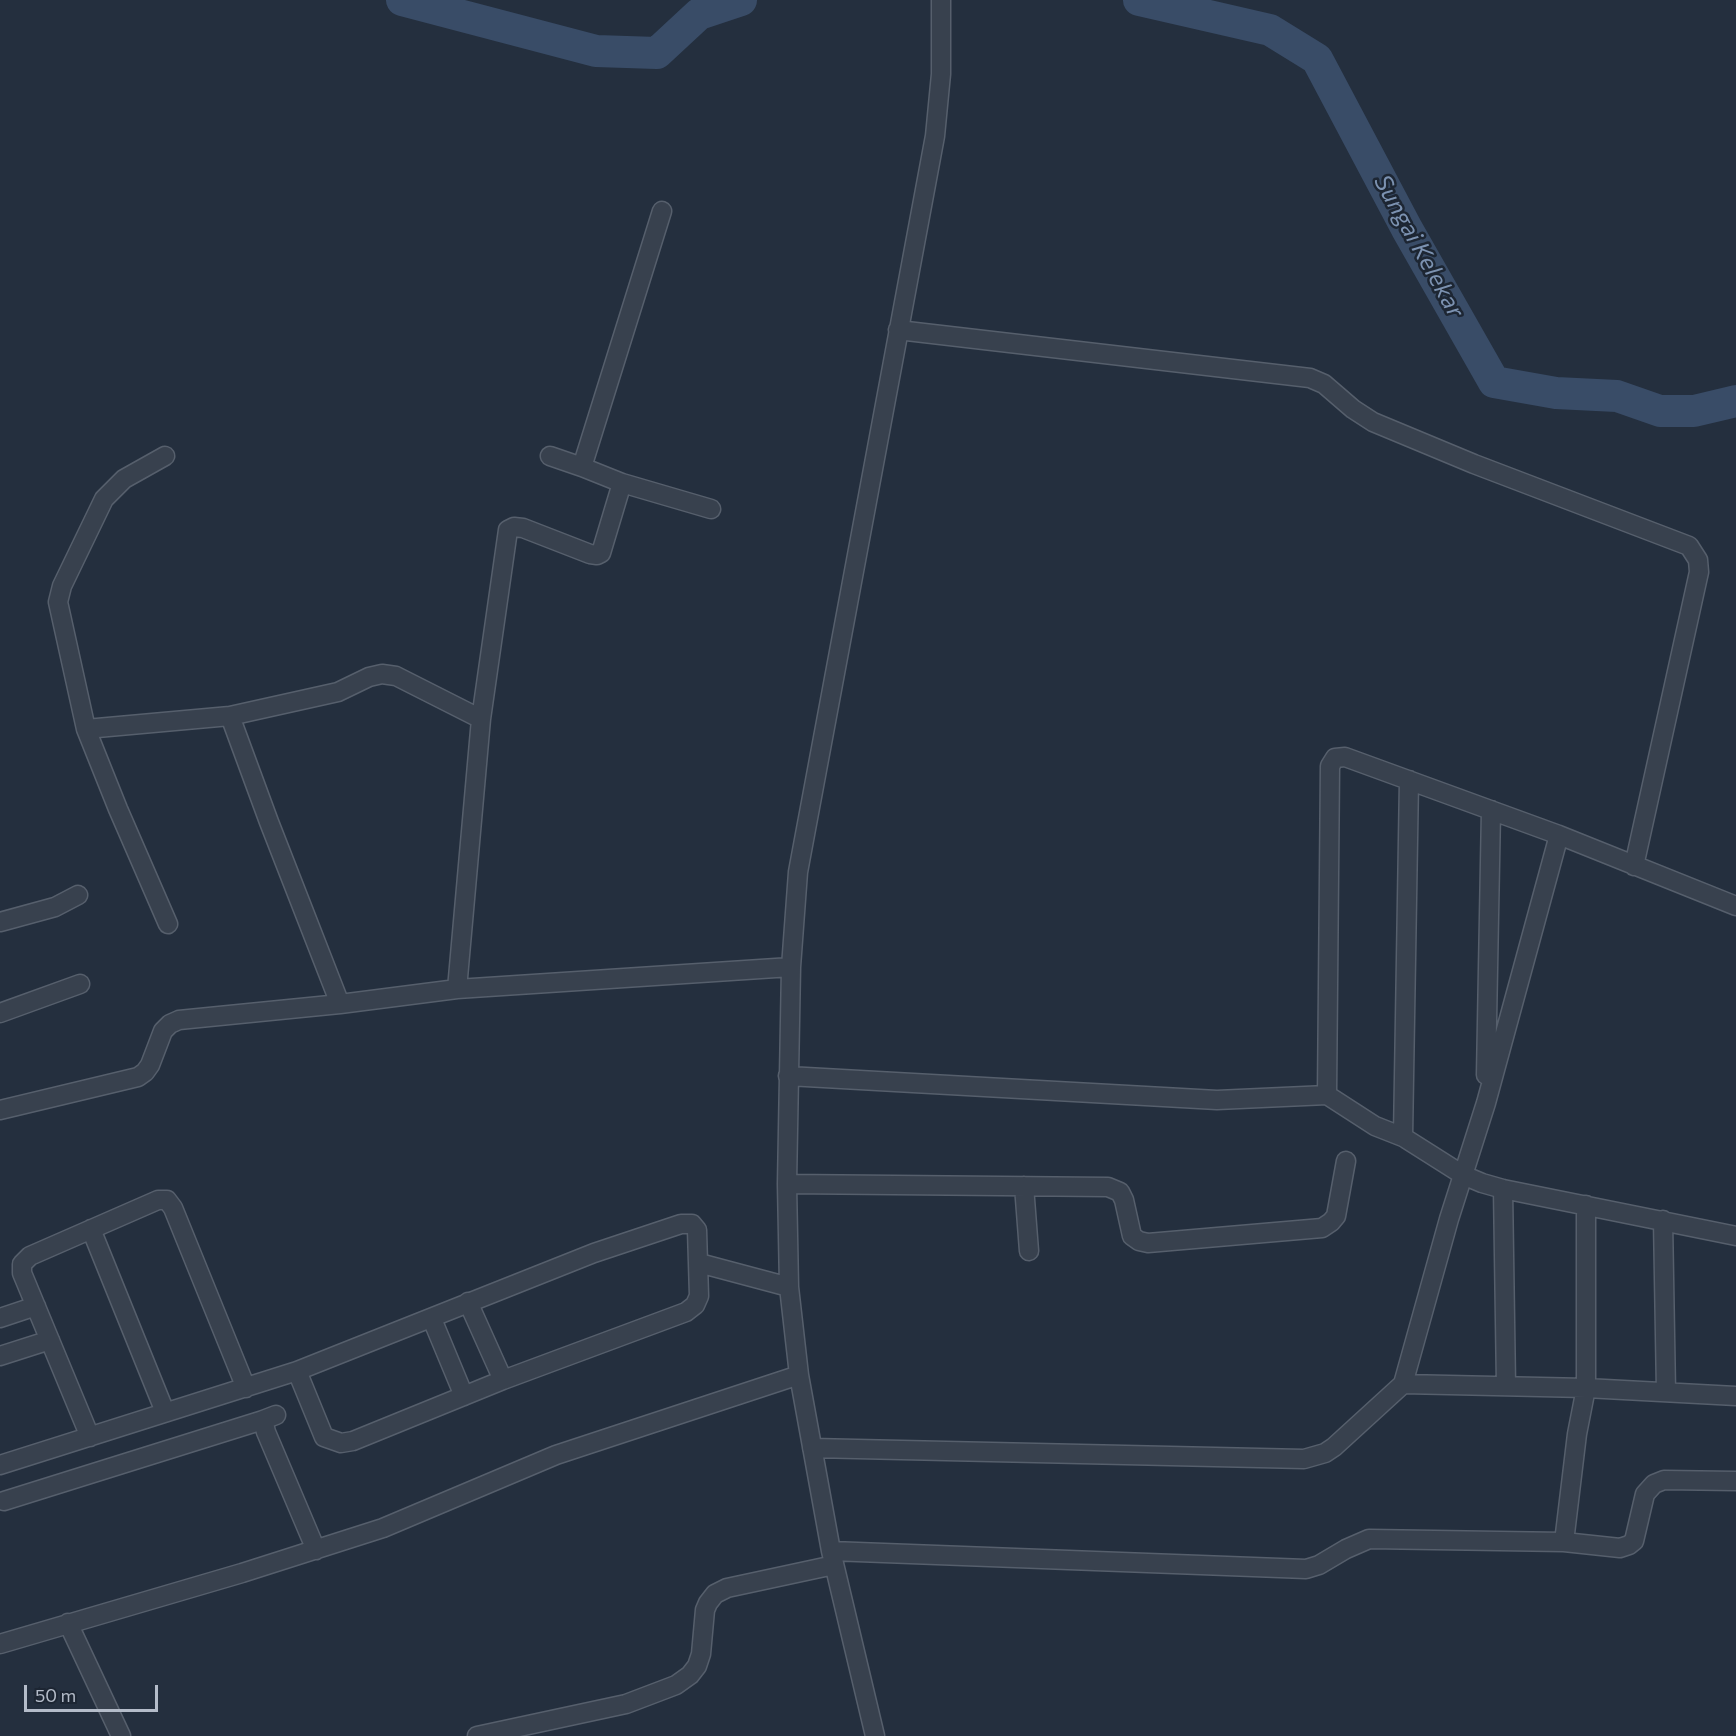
<!DOCTYPE html>
<style>
body{margin:0}
#map{position:relative;width:1736px;height:1736px;overflow:hidden;background:#242f3e;font-family:Commissioner,sans-serif}
canvas{display:block}
.scale{position:absolute;left:24px;top:1685px;width:134px;height:27px;box-sizing:border-box;border:3px solid #b4bcc9;border-top:0;padding-left:8px;font-size:18px;line-height:21px;white-space:nowrap;color:#b4bcc9;-webkit-text-stroke:4px #1d2633;paint-order:stroke}
</style>
<div id="map">
<canvas width="1736" height="1736"></canvas>
<div class="scale">50 m</div>
</div>
<script>
const ctx = document.querySelector('canvas').getContext('2d');
ctx.lineJoin = 'round';
const toPath = rows => new Path2D(rows.map(r => 'M' + r).join(''));
function stroke(path, color, width, dash) { ctx.strokeStyle = color; ctx.lineWidth = width; ctx.lineCap = dash ? 'butt' : 'round'; ctx.setLineDash(dash || []); ctx.stroke(path); }
function drawText(font, color, halo, rows, align = 'center') {
  ctx.font = font + ' Commissioner,sans-serif'; ctx.lineWidth = 5; ctx.setLineDash([]); ctx.textBaseline = 'middle'; ctx.strokeStyle = halo; ctx.fillStyle = color; for (const [text, x, y, turn = 0] of rows) {
    ctx.save(); ctx.translate(x, y); ctx.rotate((+turn || 0) * Math.PI / 180); ctx.textAlign = isNaN(turn) ? turn : align; if (halo) ctx.strokeText(text, 0, 0); ctx.fillText(text, 0, 0); ctx.restore();
  }
}
const river = toPath([
 [402,0,596,51,657,53,699,14,741,0],
 [1139,0,1270,30,1317,59,1407,229,1494,382,1556,393,1617,396,1660,411,1694,411,1736,401]
]);
const minor = toPath([
 [898,330,1310,378,1324,384,1353,409,1373,422,1474,464,1689,546,1698,560,1699,572,1634,866],
 [165,456,124,479,104,499,62,586,58,602,86,729,118,809,168,924],
 [550,456,582,467],
 [622,483,711,509],
 [230,716,269,822,340,1004],
 [86,729,230,716,338,692,369,677,382,674,396,676,481,719],
 [0,922,55,907,78,895],
 [457,989,481,719,508,530,514,527,523,528,590,554,597,555,601,553,622,483,582,467,662,211],
 [0,1013,80,984],
 [1486,1075,1491,810],
 [788,1076,1217,1100,1327,1095,1375,1126,1403,1137,1463,1175,1482,1183,1503,1189,1736,1236],
 [1327,1095,1330,766,1335,758,1345,757,1559,835,1736,906],
 [0,1110,138,1077,145,1072,150,1065,163,1031,170,1024,179,1020,340,1004,457,989,791,967],
 [1403,1137,1409,780],
 [787,1184,1108,1187,1120,1192,1124,1200,1132,1236,1139,1241,1148,1243,1322,1228,1331,1222,1336,1216,1346,1161],
 [1024,1186,1029,1251],
 [1503,1189,1506,1386],
 [1663,1220,1666,1392],
 [91,1229,165,1412],
 [699,1263,789,1287],
 [468,1302,503,1380],
 [0,1318,36,1306],
 [432,1319,464,1396],
 [0,1356,50,1340],
 [1403,1384,1449,1219,1486,1103,1559,835],
 [276,1415,263,1420,266,1432,316,1550],
 [90,1437,22,1273,22,1264,30,1256,158,1200,167,1200,173,1208,246,1388],
 [812,1448,1304,1459,1325,1453,1334,1447,1403,1384,1586,1388,1736,1396],
 [0,1465,297,1371,594,1253,681,1224,692,1224,697,1230,699,1296,695,1305,686,1312,503,1380,353,1441,341,1443,324,1437,297,1371],
 [4,1501,263,1420],
 [1564,1542,1577,1434,1586,1388,1586,1205],
 [831,1551,1306,1569,1319,1565,1346,1549,1369,1539,1564,1542,1620,1548,1629,1545,1634,1541,1645,1494,1654,1484,1664,1480,1736,1481],
 [68,1623,121,1736],
 [0,1644,242,1573,383,1528,556,1455,799,1375],
 [477,1736,626,1704,676,1685,690,1675,697,1666,701,1654,705,1610,708,1603,715,1594,727,1588,834,1565],
 [875,1736,831,1551,799,1375,789,1287,787,1184,791,967,798,872,935,136,941,74,941,0]
]);
const waterNames = [
 ["Sungai Kelekar",1419,246,61]
];
stroke(river, '#394c67', 32);
stroke(minor, '#565f6c', 21);
stroke(minor, '#38414e', 18);
drawText('italic 24px', '#7c92b1', '#1d2633', waterNames);
</script>
